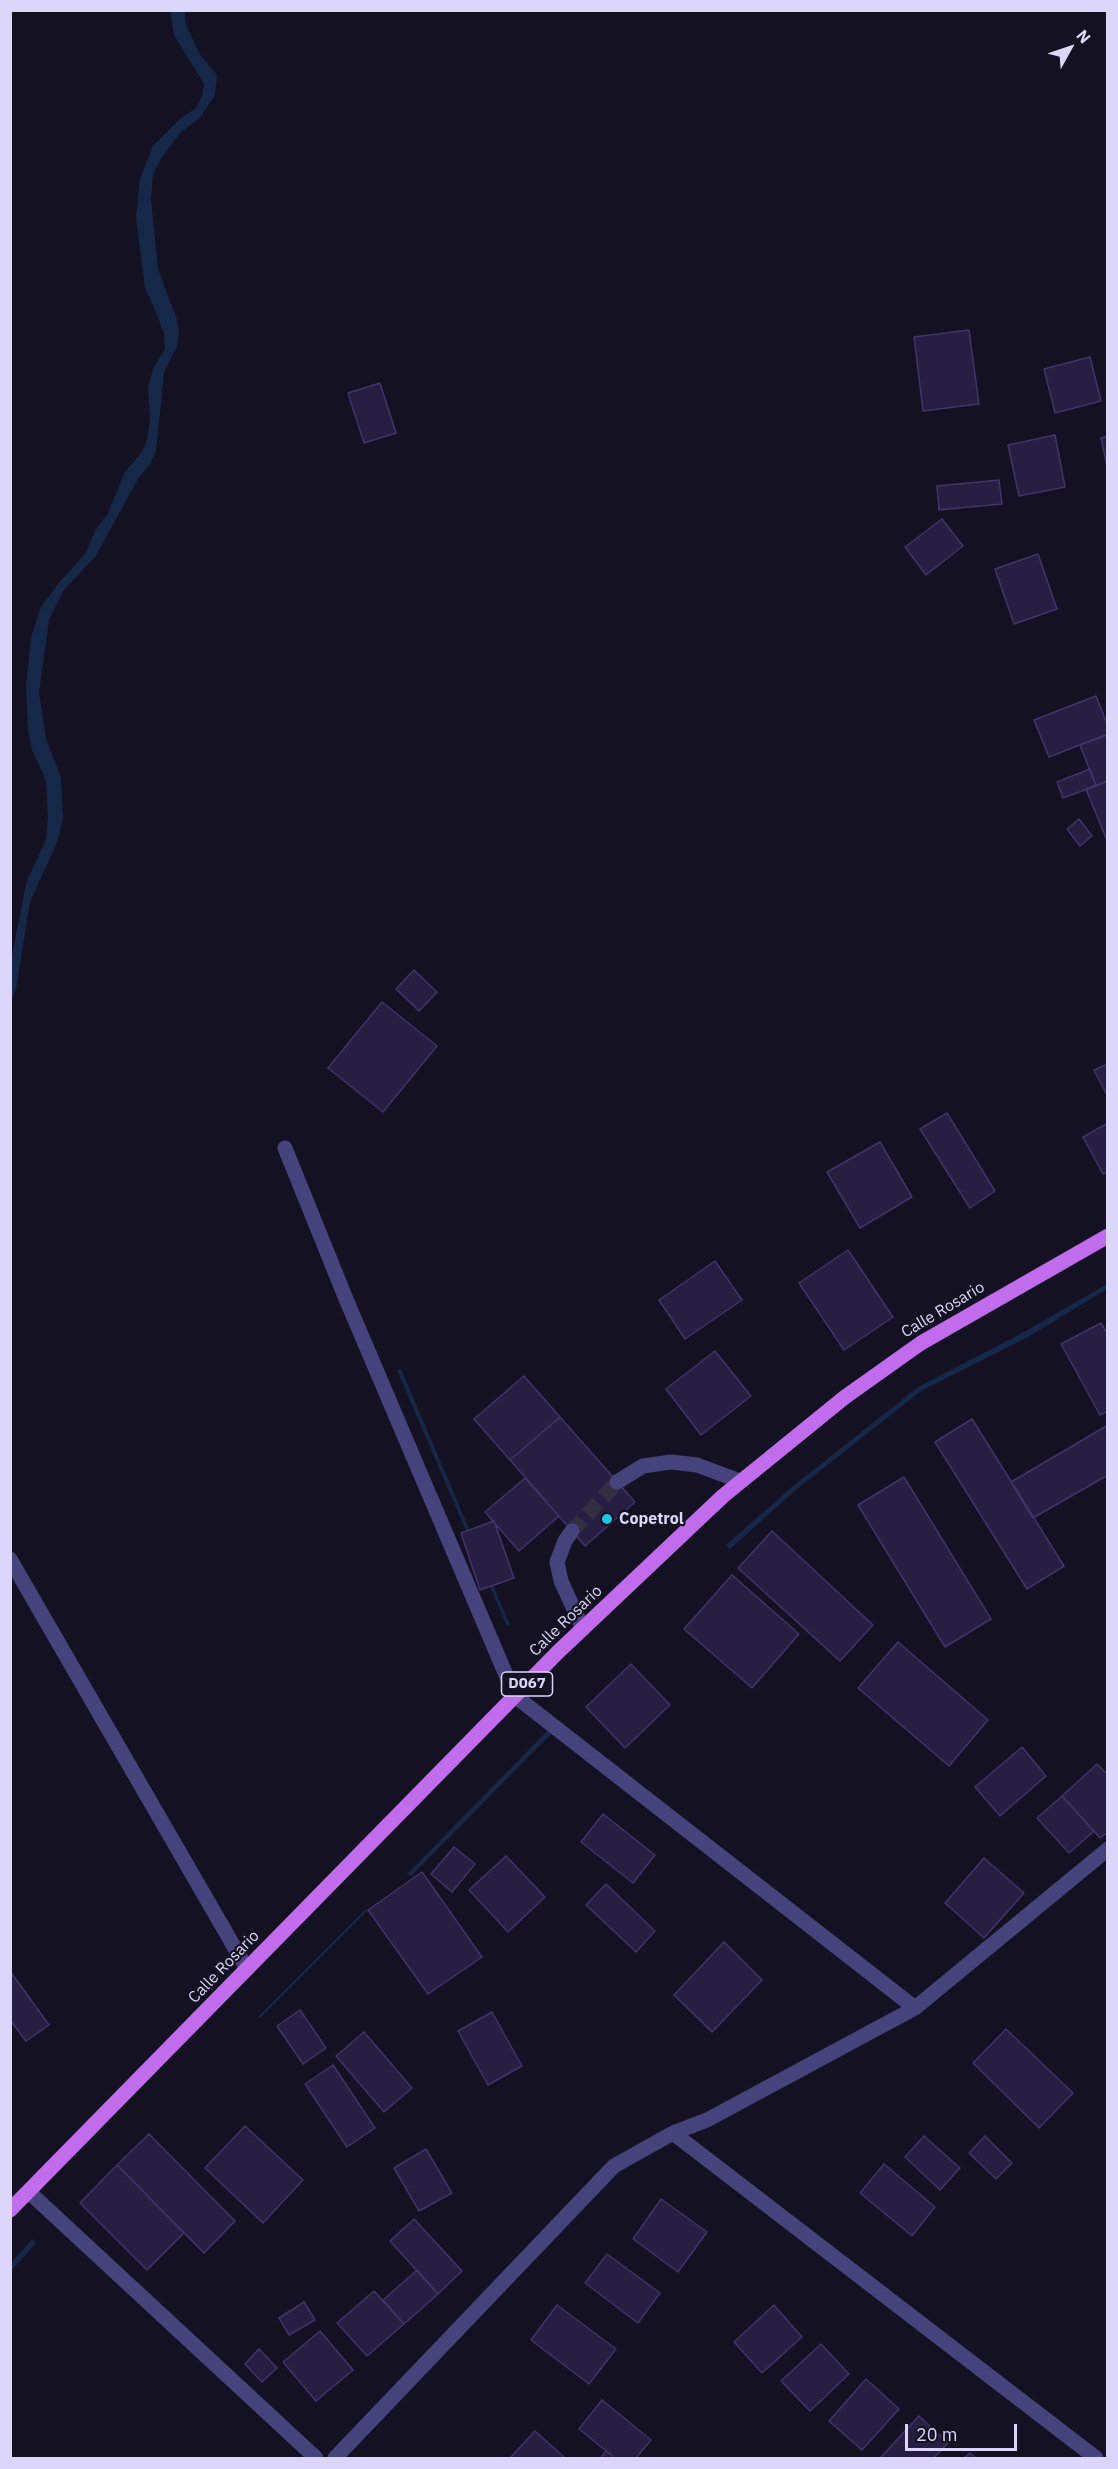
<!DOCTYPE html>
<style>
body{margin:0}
#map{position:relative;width:1118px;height:2469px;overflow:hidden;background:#141122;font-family:"IBM Plex Sans",sans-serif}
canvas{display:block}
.frame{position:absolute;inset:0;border:12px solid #dcd7fa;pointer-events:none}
.north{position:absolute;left:1040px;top:18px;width:60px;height:60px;-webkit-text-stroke:4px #141122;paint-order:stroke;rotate:50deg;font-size:16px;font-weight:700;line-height:24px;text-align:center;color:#dcd7fa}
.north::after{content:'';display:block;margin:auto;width:21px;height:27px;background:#dcd7fa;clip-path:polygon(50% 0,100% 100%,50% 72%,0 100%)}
.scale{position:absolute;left:905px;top:2424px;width:112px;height:27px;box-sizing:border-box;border:3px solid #dcd7fa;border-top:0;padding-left:8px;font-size:18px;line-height:21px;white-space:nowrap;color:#dcd7fa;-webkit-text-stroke:4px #141122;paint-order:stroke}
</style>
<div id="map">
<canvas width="1118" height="2469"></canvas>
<div class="frame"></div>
<div class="north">N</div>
<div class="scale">20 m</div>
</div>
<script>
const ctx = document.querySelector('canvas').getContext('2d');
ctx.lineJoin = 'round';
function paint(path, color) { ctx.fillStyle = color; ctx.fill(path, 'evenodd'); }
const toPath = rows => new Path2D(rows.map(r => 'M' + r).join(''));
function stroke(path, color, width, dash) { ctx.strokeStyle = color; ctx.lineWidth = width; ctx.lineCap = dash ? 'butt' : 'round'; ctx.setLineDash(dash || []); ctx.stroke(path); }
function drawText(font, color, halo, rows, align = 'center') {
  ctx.font = font + ' "IBM Plex Sans",sans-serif'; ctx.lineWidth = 4.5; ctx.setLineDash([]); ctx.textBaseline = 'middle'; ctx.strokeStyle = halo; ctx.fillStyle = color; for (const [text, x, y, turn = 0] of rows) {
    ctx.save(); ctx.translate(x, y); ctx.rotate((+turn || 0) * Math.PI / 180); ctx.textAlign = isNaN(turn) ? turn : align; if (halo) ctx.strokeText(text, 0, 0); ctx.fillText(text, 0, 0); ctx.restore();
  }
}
const water = toPath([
 [170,11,185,11,185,22,199,53,217,75,215,95,200,118,181,132,162,157,153,174,151,200,158,269,176,317,179,332,177,346,164,373,156,451,150,464,138,479,95,557,63,591,49,620,39,693,46,738,61,778,63,818,58,840,30,902,16,989,11,1003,11,960,27,880,46,840,48,817,46,781,32,750,28,731,26,687,31,637,41,607,58,584,85,554,95,531,108,513,125,472,142,452,147,440,150,419,148,386,154,367,165,349,164,334,158,317,145,288,136,218,140,178,153,146,181,118,196,108,202,96,204,84,174,35],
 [1107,1284,1107,1289,1028,1337,921,1391,797,1489,730,1549,726,1545,792,1487,918,1387,1024,1332],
 [401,1369,510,1625,507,1626,397,1370],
 [551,1727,555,1730,411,1876,407,1874],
 [366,1909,368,1910,260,2018,259,2016],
 [32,2239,36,2243,11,2271,11,2263]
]);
const building = toPath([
 [969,330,979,404,923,411,914,337,969,330],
 [1090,357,1101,401,1055,413,1044,369,1090,357],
 [380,383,396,433,364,443,348,393,380,383],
 [1055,435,1065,487,1019,496,1008,445,1055,435],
 [1108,436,1108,466,1107,466,1101,438,1108,436],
 [999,480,1002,504,939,510,937,486,999,480],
 [942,519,963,546,926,575,905,547,942,519],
 [1038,554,1057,609,1014,624,995,569,1038,554],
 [1096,696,1108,726,1108,734,1049,757,1034,720,1096,696],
 [1107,735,1108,781,1096,786,1080,745,1107,735],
 [1090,769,1096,786,1063,798,1057,782,1090,769],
 [1108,781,1108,843,1086,789,1108,781],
 [1079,819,1092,836,1080,846,1067,829,1079,819],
 [414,970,437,992,419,1011,396,989,414,970],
 [382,1002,437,1046,383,1112,328,1068,382,1002],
 [1108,1064,1108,1097,1094,1070,1108,1064],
 [947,1113,995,1191,970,1208,920,1129,947,1113],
 [1108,1123,1108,1172,1103,1174,1083,1137,1108,1123],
 [880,1142,912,1197,860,1228,827,1172,880,1142],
 [848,1250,893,1317,844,1350,799,1283,848,1250],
 [715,1261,742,1300,685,1339,659,1300,715,1261],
 [1101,1323,1108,1335,1108,1411,1100,1415,1061,1344,1101,1323],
 [715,1351,751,1396,701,1435,666,1389,715,1351],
 [524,1376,560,1417,510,1460,474,1419,524,1376],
 [560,1417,635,1502,585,1546,510,1460,560,1417],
 [972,1419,1064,1566,1027,1589,935,1442,972,1419],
 [1108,1425,1108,1475,1033,1518,1011,1482,1108,1425],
 [904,1477,991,1619,945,1647,858,1505,904,1477],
 [525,1478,559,1516,519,1551,485,1512,525,1478],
 [494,1521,514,1578,480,1590,461,1533,494,1521],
 [772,1531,873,1625,840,1661,738,1568,772,1531],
 [732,1575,799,1634,752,1688,684,1629,732,1575],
 [898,1642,988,1720,949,1766,858,1688,898,1642],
 [631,1664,670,1705,625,1748,586,1707,631,1664],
 [1022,1747,1046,1776,1000,1816,975,1787,1022,1747],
 [1097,1764,1108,1775,1108,1832,1100,1838,1062,1796,1097,1764],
 [1062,1796,1094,1831,1069,1853,1037,1818,1062,1796],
 [603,1814,655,1855,633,1883,581,1842,603,1814],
 [454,1847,475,1864,452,1892,431,1874,454,1847],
 [506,1856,545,1897,508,1932,469,1890,506,1856],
 [984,1858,1024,1893,984,1938,945,1903,984,1858],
 [422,1872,482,1957,428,1994,368,1910,422,1872],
 [606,1884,655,1931,636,1952,586,1905,606,1884],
 [724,1942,762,1980,712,2032,674,1995,724,1942],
 [10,1971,49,2025,26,2041,10,2020,10,1971],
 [300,2010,326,2048,303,2064,277,2026,300,2010],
 [492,2012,522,2066,488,2085,458,2031,492,2012],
 [1006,2029,1073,2093,1039,2128,973,2063,1006,2029],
 [364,2032,412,2088,384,2112,336,2056,364,2032],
 [333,2065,375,2128,347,2147,305,2084,333,2065],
 [245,2126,303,2180,263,2223,205,2168,245,2126],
 [149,2134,235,2221,204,2253,117,2165,149,2134],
 [924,2136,960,2168,940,2190,905,2157,924,2136],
 [985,2136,1012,2163,996,2179,969,2153,985,2136],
 [426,2149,452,2193,419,2211,394,2168,426,2149],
 [884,2164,935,2207,912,2236,860,2193,884,2164],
 [117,2165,184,2233,147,2270,80,2203,117,2165],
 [661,2199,707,2232,678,2272,633,2239,661,2199],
 [414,2219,462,2271,438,2294,390,2241,414,2219],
 [607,2254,660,2293,638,2323,585,2283,607,2254],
 [417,2270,438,2294,404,2324,383,2300,417,2270],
 [374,2291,404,2324,367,2356,337,2323,374,2291],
 [304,2302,315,2320,289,2335,279,2318,304,2302],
 [557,2305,616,2349,589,2384,531,2340,557,2305],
 [774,2305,802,2337,762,2373,734,2342,774,2305],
 [320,2331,353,2370,316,2401,283,2362,320,2331],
 [821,2344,849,2374,810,2411,781,2381,821,2344],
 [259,2349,277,2368,262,2382,245,2364,259,2349],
 [866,2379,899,2409,862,2450,829,2421,866,2379],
 [602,2400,651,2440,636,2458,615,2458,579,2429,602,2400],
 [919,2416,948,2443,934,2458,880,2458,919,2416],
 [535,2431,565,2458,510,2458,535,2431],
 [606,2451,615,2458,601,2458,606,2451],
 [970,2453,976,2458,964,2458,970,2453]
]);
const minorTunnel = toPath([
 [572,1531,617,1482]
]);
const minor = toPath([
 [285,1148,346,1299,515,1696,915,2008],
 [617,1482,643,1466,671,1462,697,1465,740,1481],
 [572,1531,565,1541,557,1562,561,1581,583,1629],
 [10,1559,247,1969],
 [673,2133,1096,2458],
 [29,2192,316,2458],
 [335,2458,614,2166,673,2133,707,2120,915,2008,1108,1849]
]);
const major = toPath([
 [10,2210,558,1652,723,1496,845,1397,921,1343,1108,1236]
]);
const markers = [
 [607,1519,6,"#1dc6e0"]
];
const shields = [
 [527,1684,51]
];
const shieldNames = [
 ["D067",527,1684]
];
const streetNames = [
 ["Calle Rosario",943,1310,-31],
 ["Calle Rosario",566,1621,-44],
 ["Calle Rosario",224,1967,-46]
];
const poiNames = [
 ["Copetrol",619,1519]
];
paint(water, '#162847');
paint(building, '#271f41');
stroke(building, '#41346a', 1.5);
stroke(minorTunnel, '#322f42', 15, [15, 8]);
stroke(minor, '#46427b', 15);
stroke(major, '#c06cec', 15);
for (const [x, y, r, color] of markers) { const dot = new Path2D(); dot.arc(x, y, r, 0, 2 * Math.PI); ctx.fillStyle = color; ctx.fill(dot); stroke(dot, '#141122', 2); }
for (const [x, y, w] of shields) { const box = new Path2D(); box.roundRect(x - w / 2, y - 12, w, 24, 4.5); ctx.fillStyle = '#141122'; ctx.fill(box); stroke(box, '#dcd7fa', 1.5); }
drawText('bold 15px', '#dcd7fa', null, shieldNames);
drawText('16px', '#dcd7fa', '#141122', streetNames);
drawText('bold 16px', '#dcd7fa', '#141122', poiNames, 'left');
</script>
